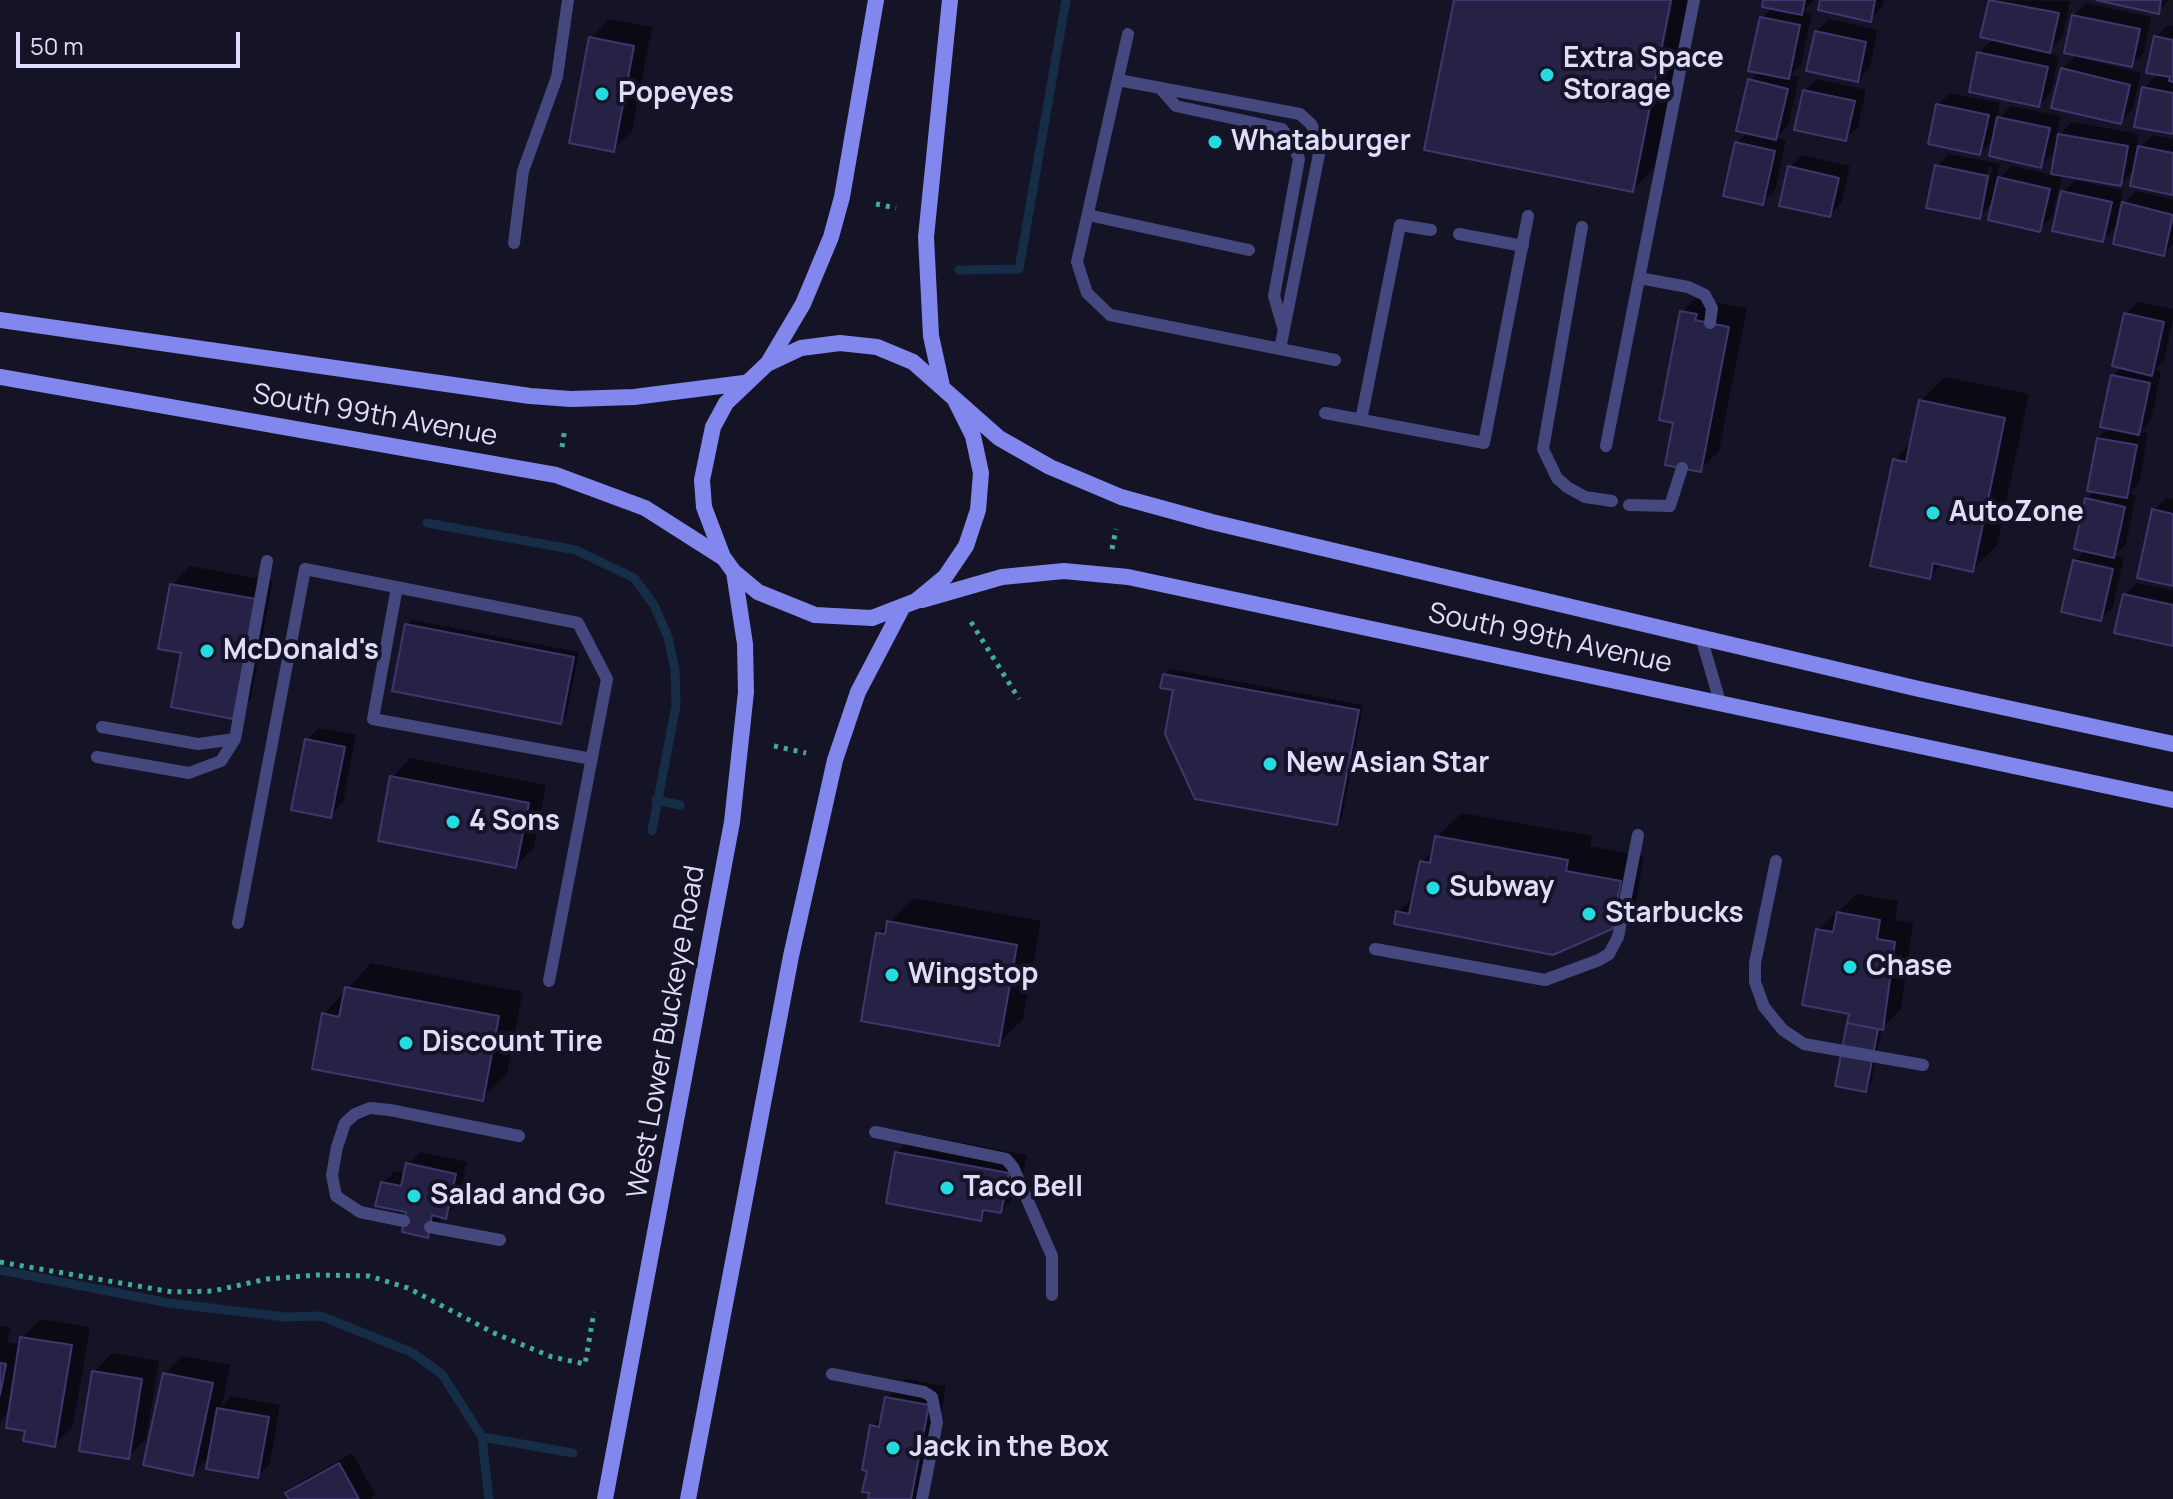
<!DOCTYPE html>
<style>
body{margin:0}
#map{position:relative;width:2173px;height:1499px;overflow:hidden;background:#151326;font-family:Manrope,sans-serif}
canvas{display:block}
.scale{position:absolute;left:16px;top:32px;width:224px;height:36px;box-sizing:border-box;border:4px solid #dfdefa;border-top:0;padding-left:10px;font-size:24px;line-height:28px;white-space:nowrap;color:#dfdefa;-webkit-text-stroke:6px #151326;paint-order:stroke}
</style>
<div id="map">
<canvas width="2173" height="1499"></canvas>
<div class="scale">50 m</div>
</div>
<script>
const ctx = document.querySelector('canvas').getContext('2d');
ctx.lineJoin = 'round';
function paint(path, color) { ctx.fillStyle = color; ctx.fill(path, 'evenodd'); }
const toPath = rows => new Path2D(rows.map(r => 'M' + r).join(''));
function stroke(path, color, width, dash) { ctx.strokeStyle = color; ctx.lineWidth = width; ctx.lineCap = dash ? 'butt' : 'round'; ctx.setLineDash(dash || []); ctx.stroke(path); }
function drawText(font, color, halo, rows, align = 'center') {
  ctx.font = font + ' Manrope,sans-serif'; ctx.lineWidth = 8; ctx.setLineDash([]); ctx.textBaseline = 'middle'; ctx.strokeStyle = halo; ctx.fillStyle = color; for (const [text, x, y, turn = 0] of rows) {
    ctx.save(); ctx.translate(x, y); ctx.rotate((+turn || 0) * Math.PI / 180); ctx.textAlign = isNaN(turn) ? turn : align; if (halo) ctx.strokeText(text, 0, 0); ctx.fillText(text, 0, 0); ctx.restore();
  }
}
const shadow = toPath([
 [1456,0,1669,0,1636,164,1640,164,1673,0,1690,0,1657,165,1632,190],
 [1765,0,1814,0,1803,12,1812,13,1801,65,1790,75,1799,77,1788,126,1776,137,1786,140,1775,190,1762,203,1736,143,1748,132,1750,80,1760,71,1762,18,1772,7],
 [1822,0,1884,0,1882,7,1870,19],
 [1991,0,2070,1,2062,38,2047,53,2059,56,2051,93,2039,105,1979,53,1994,38,1983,36],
 [2103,0,2169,0,2158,11],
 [2086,3,2151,17,2144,53,2132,65,2086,56,2085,59,2141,73,2133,109,2120,122,2062,69,2078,54,2073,16],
 [609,19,652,27,632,131,614,149,591,38],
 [1829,19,1877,30,1870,68,1857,80,1816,32],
 [2168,25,2173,26,2173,132,2144,88,2159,73,2156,37],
 [1817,79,1866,90,1858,127,1845,139,1804,91],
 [1950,93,2000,103,1996,121,2011,106,2061,116,2056,138,2072,122,2139,134,2136,151,2153,135,2173,139,2173,193,2136,169,2120,184,2062,174,2052,217,2039,229,1994,201,1979,217,1937,166,1949,154,2000,164,1996,182,2012,166,2053,175,2057,149,2041,165,1995,137,1980,153,1938,105],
 [1989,166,1992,167,1984,205,1980,205],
 [1802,155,1850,166,1842,202,1830,215,1790,167],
 [2075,180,2123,190,2115,228,2102,240,2063,192],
 [2136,191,2173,200,2173,244,2163,254,2124,203],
 [1700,293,1714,296,1713,302,1747,308,1719,451,1700,470,1676,421,1682,312],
 [2138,302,2173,309,2173,318,2164,361,2155,370,2161,371,2151,420,2140,432,2148,433,2139,484,2129,493,2136,495,2126,544,2115,555,2124,557,2113,607,2100,619,2075,561,2086,550,2087,499,2096,490,2098,438,2110,427,2113,376,2122,367,2126,314],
 [1945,377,2029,394,1997,545,1972,570,1943,563,1929,577,1895,460,1912,442,1921,401],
 [2166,498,2173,499,2173,584,2154,510],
 [190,566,273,581,251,698,232,717,183,652,172,585],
 [2137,583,2173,590,2173,644,2125,595],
 [413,620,579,652,566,716,561,721,407,625],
 [1170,669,1363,705,1342,818,1337,823,1175,688,1164,675],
 [319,728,356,735,343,803,330,815,306,740],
 [411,758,546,785,534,847,516,866,392,777],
 [1462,813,1592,836,1590,846,1644,857,1636,902,1611,927,1553,953,1398,912,1415,895,1422,862,1435,849,1437,837],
 [1857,894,1898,901,1895,920,1913,923,1901,1009,1882,1028,1871,1084,1866,1090,1851,1012,1818,930],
 [913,898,1041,921,1023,1019,998,1044,878,934],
 [371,963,523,992,507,1074,482,1098,324,1014],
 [916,1134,1027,1155,1019,1192,1001,1211,990,1209,980,1218,897,1153],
 [420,1152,467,1162,458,1204,446,1216,441,1215,440,1223,427,1235,382,1183,395,1171,406,1173,408,1164],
 [41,1319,90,1327,73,1426,55,1444,28,1430,11,1410,0,1421,0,1326,11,1328,7,1342,21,1345,22,1338],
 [112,1353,159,1361,146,1439,128,1457,94,1372],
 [183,1356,230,1365,222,1406,231,1396,280,1405,270,1464,257,1476,210,1456,193,1474,164,1374],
 [906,1379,946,1386,927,1491,919,1499,870,1499,872,1426,884,1414,887,1398],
 [352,1453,375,1494,371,1499,291,1499,288,1494,300,1482]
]);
const stream = toPath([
 [959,270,1019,269,1066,0],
 [427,523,576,550,634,578,654,605,668,637,675,670,676,705,652,831],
 [656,800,680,805],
 [0,1270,169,1303,285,1317,321,1316,411,1352,442,1374,482,1437,489,1499],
 [482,1437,573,1453]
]);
const building = toPath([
 [1454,0,1671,0,1633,192,1424,150,1454,0],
 [1763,0,1805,0,1802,15,1762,7,1763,0],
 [1820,0,1875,0,1871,22,1818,10,1820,0],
 [1989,0,2059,13,2050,53,1980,37,1989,0],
 [2096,0,2161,0,2159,14,2096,0],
 [2072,15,2140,29,2132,67,2064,53,2072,15],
 [1760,17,1800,25,1789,79,1748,71,1760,17],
 [1815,31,1866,42,1858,82,1806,71,1815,31],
 [2154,36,2173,40,2173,82,2169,81,2170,77,2146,73,2154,36],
 [589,37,634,46,614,152,569,143,589,37],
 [1977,52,2048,67,2039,107,1969,92,1977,52],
 [2061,68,2130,85,2121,124,2051,108,2061,68],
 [1748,79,1788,89,1776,140,1736,131,1748,79],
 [2142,87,2173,93,2173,134,2134,127,2142,87],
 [1803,90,1855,101,1846,141,1794,130,1803,90],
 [1936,104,1989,115,1980,155,1928,144,1936,104],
 [1997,117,2050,128,2041,168,1989,156,1997,117],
 [2058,134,2128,146,2121,186,2051,174,2058,134],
 [1735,142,1775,151,1763,205,1723,196,1735,142],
 [2138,146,2173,153,2173,195,2130,186,2138,146],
 [1935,165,1988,176,1980,219,1926,208,1935,165],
 [1788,166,1839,178,1830,217,1779,206,1788,166],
 [1998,177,2050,189,2040,232,1988,220,1998,177],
 [2061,191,2112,202,2103,242,2052,231,2061,191],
 [2122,202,2173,215,2164,256,2113,244,2122,202],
 [1680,311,1697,314,1695,320,1729,327,1701,472,1665,465,1673,423,1659,420,1680,311],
 [2124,313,2164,322,2152,376,2112,366,2124,313],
 [2111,375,2150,383,2139,435,2100,427,2111,375],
 [1919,400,2005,418,1973,572,1933,563,1930,579,1870,566,1893,459,1906,462,1919,400],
 [2097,438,2137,445,2127,498,2087,491,2097,438],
 [2085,498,2125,507,2114,558,2074,549,2085,498],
 [2152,509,2173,514,2173,586,2137,578,2152,509],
 [2073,560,2113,569,2101,621,2061,612,2073,560],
 [170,584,256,599,233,719,171,707,181,653,158,649,170,584],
 [2123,594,2173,605,2173,646,2114,633,2123,594],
 [405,624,574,657,561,724,392,691,405,624],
 [1163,674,1359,710,1337,825,1195,799,1165,734,1173,690,1160,688,1163,674],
 [305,739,345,747,331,818,291,810,305,739],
 [390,776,529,803,516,868,378,841,390,776],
 [1435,836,1568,860,1566,871,1621,881,1612,929,1553,955,1394,924,1396,911,1409,914,1420,861,1430,863,1435,836],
 [1837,912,1880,920,1877,939,1895,942,1883,1030,1847,1023,1849,1014,1802,1005,1816,929,1833,932,1837,912],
 [887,921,1017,945,999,1046,861,1021,876,933,885,934,887,921],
 [345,987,499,1016,483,1101,312,1069,322,1013,339,1017,345,987],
 [1847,1023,1878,1029,1866,1092,1835,1086,1847,1023],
 [895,1152,1009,1173,1001,1213,983,1210,981,1221,886,1203,895,1152],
 [406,1163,456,1174,446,1219,432,1215,428,1238,402,1232,406,1212,375,1206,381,1182,401,1186,406,1163],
 [20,1337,72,1345,55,1447,23,1441,25,1431,6,1428,20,1337],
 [0,1363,6,1364,0,1395,0,1363],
 [92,1371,142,1379,129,1459,79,1451,92,1371],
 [163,1373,213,1383,193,1476,143,1465,163,1373],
 [885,1397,929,1405,911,1499,868,1499,869,1493,862,1492,867,1471,862,1470,870,1425,879,1427,885,1397],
 [217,1408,269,1417,258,1478,206,1469,217,1408],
 [339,1463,359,1499,289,1499,285,1493,339,1463]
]);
const path = toPath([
 [876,204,896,208],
 [562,447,565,428],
 [1112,549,1116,529],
 [971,622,1019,699],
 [774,746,806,753],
 [0,1262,172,1292,213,1291,267,1279,317,1275,369,1276,408,1288,494,1333,552,1357,585,1364,594,1312]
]);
const lane = toPath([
 [1128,34,1077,262,1087,293,1110,315,1335,360],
 [1118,80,1300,114,1311,124,1321,144,1280,349],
 [1160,88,1176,106,1282,129,1292,142,1299,159,1274,296,1283,327],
 [1088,215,1249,250],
 [1582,227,1543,449,1557,478,1567,487,1585,497,1612,501],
 [1459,234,1523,246],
 [514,243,523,171,557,77,568,0],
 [1639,278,1688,287,1705,295,1712,308,1710,323],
 [1325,413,1484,443,1528,216],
 [1361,420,1400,225,1431,230],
 [1606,446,1694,0],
 [1629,505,1670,506,1682,468],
 [397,587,373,719,592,759],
 [1701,637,1720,702],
 [102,727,198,744,235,739],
 [97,757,189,773,221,761,235,739,267,561],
 [1776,861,1755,963,1755,982,1764,1007,1783,1030,1804,1044,1923,1065],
 [238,923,305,569,578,623,607,679,549,981],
 [1375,949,1545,980,1599,960,1609,954,1618,937,1638,835],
 [875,1132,1006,1159,1013,1167,1052,1256,1052,1295],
 [404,1221,360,1212,336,1196,332,1175,337,1147,345,1123,355,1114,370,1108,390,1110,519,1136],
 [430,1227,500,1240],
 [832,1374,924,1392,932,1397,937,1422,922,1499]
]);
const secondary = toPath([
 [0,320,530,396,571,399,634,397,744,383],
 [768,363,803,304,831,237,842,197,876,0],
 [0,377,556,475,645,508,722,557],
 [942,386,931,336,926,237,950,0],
 [956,402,973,436,981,473,978,510,966,546,945,577,916,601,872,618,815,615,758,592,734,572,723,557,704,507,702,480,713,427,726,403,767,364,801,348,840,343,877,347,913,362,999,438,1050,467,1121,497,1212,522,1919,689,2173,744],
 [922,600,1002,577,1064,571,1128,577,2173,800],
 [605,1499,732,822,746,692,745,644,734,572],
 [688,1499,791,956,835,760,858,692,901,610]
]);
const markers = [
 [1547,75,8,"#24dce0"],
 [602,94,8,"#24dce0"],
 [1215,142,8,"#24dce0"],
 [1933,513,8,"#24dce0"],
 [207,651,8,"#24dce0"],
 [1270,764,8,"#24dce0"],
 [453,822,8,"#24dce0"],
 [1433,888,8,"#24dce0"],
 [1589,914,8,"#24dce0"],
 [1850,967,8,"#24dce0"],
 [892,975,8,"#24dce0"],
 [406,1043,8,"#24dce0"],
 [947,1188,8,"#24dce0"],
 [414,1196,8,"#24dce0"],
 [893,1448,8,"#24dce0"]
];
const poiNames = [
 ["Extra Space",1563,59],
 ["Storage",1563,91],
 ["Popeyes",618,94],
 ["Whataburger",1231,142],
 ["AutoZone",1949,513],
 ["McDonald's",223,651],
 ["New Asian Star",1286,764],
 ["4 Sons",469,822],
 ["Subway",1449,888],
 ["Starbucks",1605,914],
 ["Chase",1866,967],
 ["Wingstop",908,975],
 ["Discount Tire",422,1043],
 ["Taco Bell",963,1188],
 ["Salad and Go",430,1196],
 ["Jack in the Box",909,1448]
];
const streetNames = [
 ["South 99th Avenue",375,416,10],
 ["South 99th Avenue",1550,639,12],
 ["West Lower Buckeye Road",667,1032,-80]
];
paint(shadow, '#0007');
stroke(stream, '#162d48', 9);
paint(building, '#262245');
stroke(building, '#3e376e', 2);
stroke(path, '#41ab9c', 5, [4, 6]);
stroke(lane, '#45477f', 12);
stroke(secondary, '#8187ed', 16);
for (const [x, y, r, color] of markers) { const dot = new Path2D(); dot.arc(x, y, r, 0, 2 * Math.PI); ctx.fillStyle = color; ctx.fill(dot); stroke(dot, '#151326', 3); }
drawText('bold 28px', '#dfdefa', '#151326', poiNames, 'left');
drawText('28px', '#dfdefa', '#151326', streetNames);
</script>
